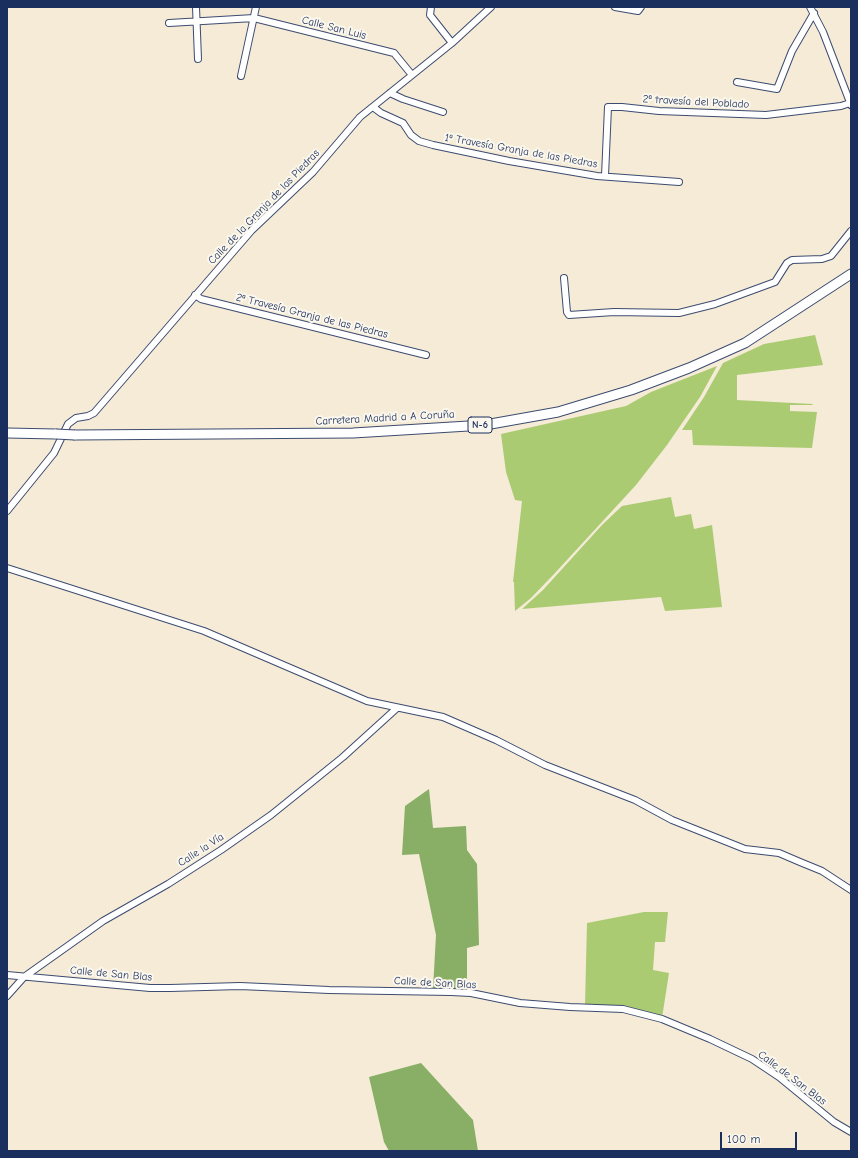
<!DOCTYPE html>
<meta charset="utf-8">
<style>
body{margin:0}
#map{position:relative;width:858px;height:1158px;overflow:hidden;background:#f5ebd6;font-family:"Comic Neue",sans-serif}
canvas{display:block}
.frame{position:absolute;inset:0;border:8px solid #1b2f5e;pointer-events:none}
.scale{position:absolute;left:720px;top:1132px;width:77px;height:18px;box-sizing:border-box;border:2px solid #1b2f5e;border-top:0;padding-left:5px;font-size:12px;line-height:14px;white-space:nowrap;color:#1b2f5e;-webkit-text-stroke:3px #fbf7ec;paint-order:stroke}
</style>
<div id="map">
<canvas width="858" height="1158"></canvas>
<div class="frame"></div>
<div class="scale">100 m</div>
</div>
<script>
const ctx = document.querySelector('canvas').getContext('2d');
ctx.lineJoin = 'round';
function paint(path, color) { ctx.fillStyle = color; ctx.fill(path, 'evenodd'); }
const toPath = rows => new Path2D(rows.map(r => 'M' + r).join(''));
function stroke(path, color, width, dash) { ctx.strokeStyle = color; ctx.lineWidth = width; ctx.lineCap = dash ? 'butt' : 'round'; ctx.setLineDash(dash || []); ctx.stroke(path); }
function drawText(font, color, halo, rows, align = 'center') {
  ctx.font = font + ' "Comic Neue",sans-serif'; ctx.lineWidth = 4; ctx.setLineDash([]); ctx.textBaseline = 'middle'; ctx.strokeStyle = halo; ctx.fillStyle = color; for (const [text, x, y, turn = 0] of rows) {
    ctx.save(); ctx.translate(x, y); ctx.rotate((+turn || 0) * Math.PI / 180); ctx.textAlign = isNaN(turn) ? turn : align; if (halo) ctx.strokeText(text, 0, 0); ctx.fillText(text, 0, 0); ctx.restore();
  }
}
const green = toPath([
 [815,335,823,365,737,375,737,400,812,404,813,405,790,405,790,411,817,412,812,448,693,445,692,430,682,430,704,397,723,363,764,344],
 [717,366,700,397,667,445,636,485,555,573,531,598,515,611,514,582,513,582,522,501,515,500,506,472,501,434,626,406,651,392],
 [671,497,675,517,691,514,694,529,712,525,722,607,665,611,661,597,522,609,543,590,602,525,622,506],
 [644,912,668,912,665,942,655,942,653,970,669,973,662,1018,585,1006,587,923]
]);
const forest = toPath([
 [429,789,433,828,466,826,467,850,477,864,479,945,467,948,467,991,433,989,436,935,419,854,402,855,405,806],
 [421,1063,473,1120,478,1151,389,1151,384,1142,369,1077]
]);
const minor = toPath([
 [196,7,198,59],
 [431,7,430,15,452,43],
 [615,7,638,11,641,7],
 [810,7,823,32,851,105],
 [169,23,254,18,394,53,412,75],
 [241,76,256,7],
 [737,82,777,89,792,51,814,13],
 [390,93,403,99,443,112],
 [373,107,381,113,403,123,411,135,419,141,433,145,509,161,597,176,679,182],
 [605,176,608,107,622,107,659,111,766,115,841,106,850,103],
 [564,278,567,312,569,315,614,312,679,313,715,304,775,282,787,263,792,260,822,259,831,256,851,231],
 [195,295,201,299,426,355],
 [7,511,54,453,68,424,76,418,88,416,94,413,252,230,313,172,360,117,452,43,491,7],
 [7,568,204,631,367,701,443,717,496,740,545,765,635,800,672,820,745,849,779,853,800,862,822,871,851,890],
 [7,975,150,988,170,988,240,986,329,990,451,992,471,993,520,1003,570,1007,623,1009,662,1019,710,1039,752,1059,779,1077,834,1122,851,1132],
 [7,996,24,977,103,921,168,884,221,850,271,815,343,757,397,708]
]);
const highway = toPath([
 [7,433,56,434],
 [75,435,353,433,485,425,558,412,631,390,689,368,745,343,851,274]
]);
const highwayBridge = toPath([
 [56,434,75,435]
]);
const shields = [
 [480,425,24]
];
const shieldNames = [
 ["N-6",480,425]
];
const streetNames = [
 ["Calle San Luis",334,28,14],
 ["2ª travesía del Poblado",696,102,3],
 ["1ª Travesía Granja de las Piedras",521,151,10],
 ["Calle de la Granja de las Piedras",264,207,-46],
 ["2ª Travesía Granja de las Piedras",312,316,14],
 ["Carretera Madrid a A Coruña",385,418,-3],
 ["Calle la Vía",201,850,-33],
 ["Calle de San Blas",111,974,5],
 ["Calle de San Blas",435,983,3],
 ["Calle de San Blas",792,1078,37]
];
paint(green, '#abcb73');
paint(forest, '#88af65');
stroke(minor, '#3c4b70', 8);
stroke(highway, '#3c4b70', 11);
stroke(minor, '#fff', 6);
stroke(highway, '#fff', 9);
stroke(highwayBridge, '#3c4b70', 11, []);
stroke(highwayBridge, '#fff', 9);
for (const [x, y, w] of shields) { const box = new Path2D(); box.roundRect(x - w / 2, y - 8, w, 16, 3); ctx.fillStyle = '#fbf7ec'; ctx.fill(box); stroke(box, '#1b2f5e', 1); }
drawText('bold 10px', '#1b2f5e', null, shieldNames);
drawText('11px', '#1b2f5e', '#fbf7ec', streetNames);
</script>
